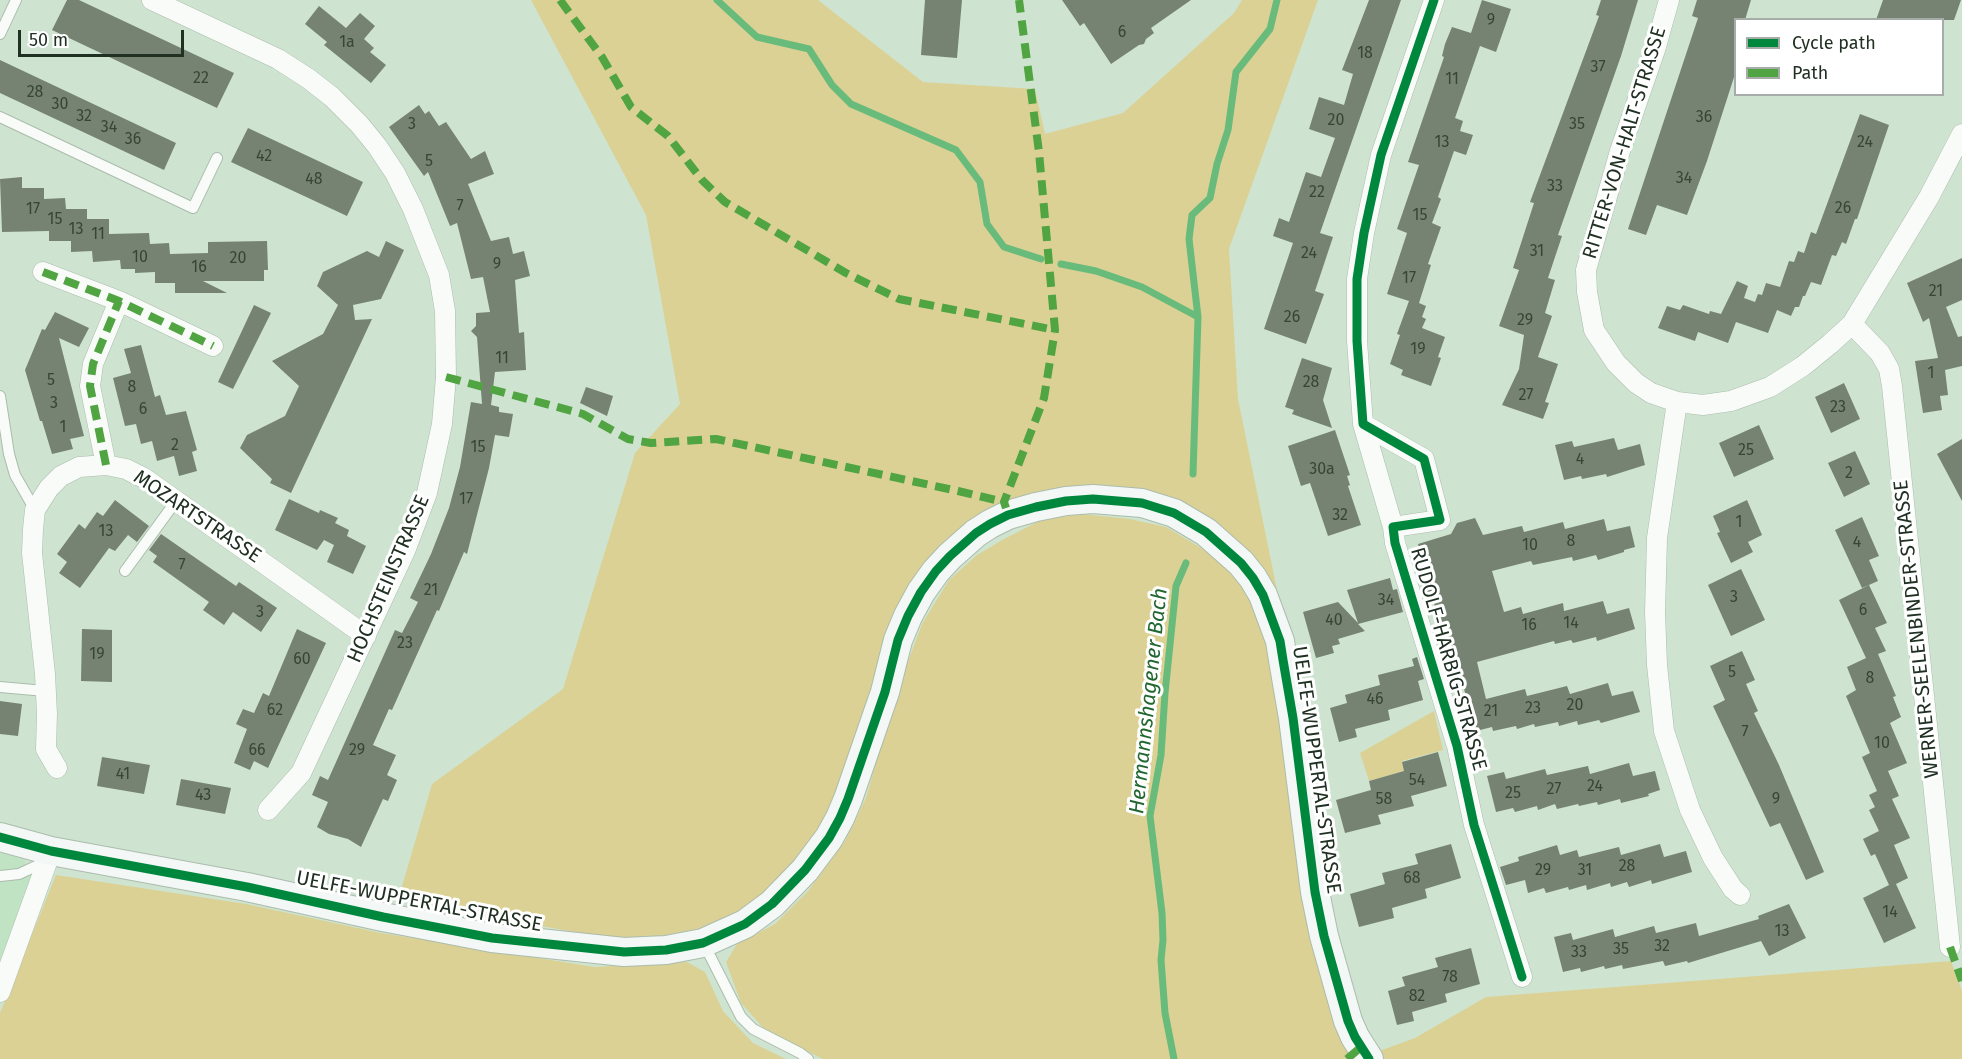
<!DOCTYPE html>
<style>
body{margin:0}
#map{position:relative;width:1962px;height:1059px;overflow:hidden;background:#cee4d0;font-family:"Fira Sans",sans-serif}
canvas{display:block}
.legend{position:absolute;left:1734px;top:18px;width:210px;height:78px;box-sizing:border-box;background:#fff;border:2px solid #a6aca7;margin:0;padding:8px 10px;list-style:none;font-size:18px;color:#203022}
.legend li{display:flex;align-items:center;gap:12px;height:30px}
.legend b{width:30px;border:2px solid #a6aca7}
.scale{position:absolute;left:18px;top:30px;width:166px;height:27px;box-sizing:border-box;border:3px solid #203022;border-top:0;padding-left:8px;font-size:18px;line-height:21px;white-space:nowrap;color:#203022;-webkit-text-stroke:4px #fff;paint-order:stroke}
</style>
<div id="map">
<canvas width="1962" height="1059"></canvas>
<ul class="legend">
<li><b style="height:8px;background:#00873e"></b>Cycle path</li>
<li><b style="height:8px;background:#50a441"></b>Path</li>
</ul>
<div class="scale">50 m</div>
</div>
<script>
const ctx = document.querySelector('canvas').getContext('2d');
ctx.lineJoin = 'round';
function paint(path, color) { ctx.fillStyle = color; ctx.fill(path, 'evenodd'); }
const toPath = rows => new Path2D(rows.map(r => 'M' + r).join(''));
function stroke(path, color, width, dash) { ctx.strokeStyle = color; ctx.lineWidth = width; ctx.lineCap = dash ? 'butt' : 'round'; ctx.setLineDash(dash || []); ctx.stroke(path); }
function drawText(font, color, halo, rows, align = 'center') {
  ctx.font = font + ' "Fira Sans",sans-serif'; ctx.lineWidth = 6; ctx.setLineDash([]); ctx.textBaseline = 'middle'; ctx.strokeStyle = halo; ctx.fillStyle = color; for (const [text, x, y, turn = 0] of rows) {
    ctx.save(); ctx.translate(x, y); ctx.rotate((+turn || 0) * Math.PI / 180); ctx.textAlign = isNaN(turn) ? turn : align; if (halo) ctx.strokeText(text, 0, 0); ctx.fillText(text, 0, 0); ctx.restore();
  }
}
const built = toPath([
 [0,852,24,859,34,884,0,970]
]);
const green = toPath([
 [531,0,818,0,923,82,1035,89,1045,134,1123,113,1234,13,1242,0,1318,0,1229,249,1238,399,1277,590,1251,557,1143,497,957,538,843,795,773,893,709,927,629,942,398,900,432,784,563,689,635,453,680,404,646,215],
 [1081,514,1130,519,1166,527,1218,558,1241,583,1266,621,1360,1059,823,1059,766,1031,741,1003,726,962,737,944,775,924,808,891,845,841,866,798,895,696,922,624,949,580,977,555,1004,539,1041,520],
 [1434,711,1443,750,1402,761,1404,771,1369,781,1360,753],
 [56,875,246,904,381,933,595,967,687,962,705,972,723,1011,753,1043,786,1059,0,1059,0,1013],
 [1951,961,1962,991,1962,1059,1380,1059,1374,1053,1415,1038,1486,997]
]);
const stream = toPath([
 [717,0,757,37,809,49,832,85,851,104,956,150,980,182,987,224,1004,247,1041,259],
 [1061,264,1096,271,1142,287,1198,317,1193,474],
 [1198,317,1189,239,1192,215,1210,198,1217,164,1228,130,1236,72,1270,29,1277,0],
 [1174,1059,1165,1013,1161,960,1163,940,1162,913,1150,816,1161,755,1165,693,1176,586,1186,563]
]);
const building = toPath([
 [67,0,79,0,234,73,217,108,52,30],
 [925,0,962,0,957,58,921,55],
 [1062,0,1191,0,1151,28,1154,33,1146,39,1144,44,1139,45,1111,64,1084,23,1080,26],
 [1369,0,1401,0,1320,233,1333,237,1315,291,1324,294,1306,344,1264,329,1293,243,1273,236,1279,218,1289,222,1306,172,1321,177,1335,138,1309,129,1319,97,1344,105,1353,74,1342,70],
 [1482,0,1511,9,1496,52,1480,46,1455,118,1463,121,1460,131,1473,135,1466,155,1454,151,1438,197,1441,199,1432,223,1441,227,1428,264,1431,265,1419,303,1426,306,1422,317,1426,319,1422,328,1445,337,1438,357,1441,358,1431,386,1401,375,1403,370,1390,364,1400,335,1397,334,1409,301,1387,294,1407,233,1397,229,1419,165,1408,162,1444,57,1442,56,1445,44,1452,27,1471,33],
 [1601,0,1638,0,1621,56,1558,235,1562,236,1548,278,1555,280,1545,313,1552,316,1538,357,1558,364,1545,402,1549,403,1543,419,1502,405,1519,369,1524,335,1499,326,1519,270,1513,268,1534,203,1530,202,1599,16,1596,15],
 [1697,0,1751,0,1745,20,1736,20,1736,71,1707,161,1687,215,1657,205,1646,235,1628,229,1698,18,1692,16],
 [1883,0,1961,0,1954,20,1876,20],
 [319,6,346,28,360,13,375,26,364,39,374,48,370,52,386,65,371,83,324,45,327,42,305,24],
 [0,60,176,143,164,170,0,93],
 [419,105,425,114,429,111,439,126,446,122,471,159,485,151,494,174,468,184,491,241,509,237,513,254,524,251,530,276,515,280,519,333,524,332,526,370,495,372,491,405,499,407,499,412,513,414,509,437,495,435,489,468,467,554,464,552,439,611,437,610,392,710,389,709,373,745,396,755,387,775,397,780,388,801,383,799,361,847,348,839,329,834,317,827,328,802,312,795,320,776,328,780,395,630,402,633,418,602,410,598,431,554,449,508,460,467,471,402,482,404,477,337,471,331,476,326,476,313,490,312,483,277,471,279,457,223,450,226,428,172,424,176,389,127],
 [1860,114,1889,125,1857,219,1855,219,1846,244,1842,242,1836,256,1832,255,1821,285,1811,282,1805,296,1803,296,1799,307,1795,307,1791,316,1777,310,1768,333,1736,322,1728,343,1698,332,1695,341,1658,328,1667,306,1680,310,1683,305,1709,314,1710,311,1721,314,1737,281,1748,286,1744,298,1755,302,1758,294,1762,295,1766,283,1780,287,1789,261,1794,262,1798,251,1804,253,1811,232,1816,234],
 [248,128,363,182,347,216,231,162],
 [22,177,22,188,44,188,44,199,65,198,66,209,87,209,87,219,109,219,109,234,149,233,150,244,169,243,170,254,208,253,208,242,267,241,268,270,264,270,264,281,203,281,227,293,175,293,175,283,155,283,155,272,135,273,135,269,121,269,120,260,93,262,92,251,71,252,71,241,49,241,49,231,2,232,0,179],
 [386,241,404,250,381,299,353,305,355,320,372,319,291,493,270,483,272,479,240,448,247,435,285,416,299,386,272,361,323,334,338,305,317,286,323,272,367,251,379,257],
 [1962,258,1962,300,1946,307,1958,337,1962,336,1962,366,1945,370,1948,395,1940,396,1942,410,1923,413,1915,361,1938,358,1929,318,1923,322,1907,283],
 [254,305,271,313,233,389,218,382],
 [55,312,89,328,79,347,59,338,84,436,70,439,73,449,52,454,42,421,40,421,25,370,42,329,45,330],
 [141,345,155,397,160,395,166,415,186,411,197,450,192,452,197,471,179,476,174,456,157,461,152,441,141,444,136,424,125,426,113,378,131,373,124,349],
 [1302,358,1332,368,1323,400,1332,428,1292,414,1294,410,1285,407],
 [1844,383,1860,419,1831,433,1815,397],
 [586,387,613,396,607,416,580,403],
 [1759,425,1774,459,1734,477,1719,443],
 [1335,430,1350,475,1347,476,1350,485,1348,486,1361,525,1328,536,1310,483,1301,486,1288,446],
 [1614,438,1618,450,1640,444,1645,465,1607,477,1606,474,1582,479,1581,476,1564,480,1555,445,1572,441,1574,447],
 [1962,439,1962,501,1937,454],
 [1855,451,1870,484,1844,497,1828,463],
 [289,499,319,513,320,510,338,518,335,523,349,530,347,536,366,546,353,574,327,562,334,545,324,540,317,550,275,530],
 [115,500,149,526,137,542,128,535,115,551,109,548,80,588,59,573,67,562,57,554,79,524,85,529,97,512,103,516],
 [1747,500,1762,535,1748,542,1753,552,1731,563,1717,533,1720,532,1713,516],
 [1862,517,1879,556,1869,560,1878,581,1862,588,1835,530],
 [1475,518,1483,535,1522,526,1524,532,1563,522,1565,529,1604,519,1607,531,1630,526,1635,547,1624,550,1624,552,1598,560,1596,555,1573,561,1572,557,1533,565,1531,561,1492,571,1504,612,1521,607,1523,614,1563,603,1564,611,1603,601,1607,614,1629,608,1635,629,1597,641,1596,637,1573,643,1571,640,1555,644,1554,641,1477,662,1486,699,1525,689,1527,696,1567,686,1570,694,1608,683,1612,696,1633,691,1640,712,1601,723,1599,720,1578,725,1577,721,1559,726,1558,722,1535,727,1534,724,1517,729,1516,726,1493,731,1492,727,1476,731,1458,668,1447,671,1440,649,1445,647,1434,603,1426,605,1420,582,1428,580,1418,544,1451,534,1457,523],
 [161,534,236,586,239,582,277,608,261,632,233,612,224,625,203,610,209,602,153,562,157,556,149,550],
 [1741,569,1765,620,1731,636,1708,585],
 [1390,578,1393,590,1397,589,1403,612,1358,624,1365,631,1338,639,1340,644,1332,646,1334,653,1316,658,1303,612,1338,602,1358,623,1347,590],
 [1869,585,1887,623,1875,628,1886,651,1878,654,1896,696,1893,697,1901,717,1890,723,1907,763,1888,771,1899,796,1892,799,1910,838,1894,845,1908,878,1896,884,1916,928,1884,943,1863,898,1889,885,1875,854,1871,856,1863,839,1879,831,1869,810,1875,807,1869,795,1877,791,1862,757,1870,753,1846,696,1856,690,1847,667,1866,658,1839,600],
 [82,629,112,630,112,682,81,681],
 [297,629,326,643,268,768,254,761,250,770,234,763,247,729,236,724,243,709,254,713,263,693,269,696],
 [1742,651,1755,680,1746,684,1758,711,1754,713,1779,765,1824,872,1806,880,1780,823,1770,827,1713,706,1725,700,1710,666],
 [1417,657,1424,679,1418,681,1423,700,1388,710,1390,720,1355,729,1357,737,1339,742,1330,708,1347,703,1345,695,1380,685,1378,675,1414,666,1412,659],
 [0,701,22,704,18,736,0,734],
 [1438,752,1447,786,1411,796,1414,806,1378,815,1381,824,1345,833,1336,800,1371,790,1369,781,1404,771,1402,762],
 [102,757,150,765,144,794,97,786],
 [1629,763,1633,776,1655,771,1660,790,1648,794,1649,796,1621,803,1620,799,1598,805,1597,802,1579,806,1578,804,1557,809,1555,804,1538,810,1537,806,1515,812,1513,808,1496,812,1487,776,1504,772,1506,779,1545,769,1547,775,1588,766,1590,774],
 [181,779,231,788,225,814,176,805],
 [1451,844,1461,878,1425,889,1427,898,1392,908,1394,918,1359,927,1350,894,1385,884,1382,873,1418,864,1415,854],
 [1660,844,1664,857,1686,851,1692,872,1652,884,1651,880,1629,887,1627,882,1611,887,1610,883,1587,890,1586,885,1569,890,1568,887,1546,893,1544,888,1528,893,1525,880,1506,885,1500,867,1519,861,1518,857,1557,845,1560,855,1577,850,1579,857,1619,847,1621,855],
 [1789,904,1806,938,1769,956,1761,941,1688,963,1687,961,1665,966,1663,961,1623,969,1622,965,1605,969,1604,966,1581,972,1580,968,1563,972,1554,937,1571,933,1573,940,1613,929,1615,937,1654,926,1656,933,1696,923,1699,936,1759,919,1758,916],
 [1471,948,1480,984,1445,994,1447,1002,1412,1012,1414,1021,1397,1025,1388,991,1405,986,1402,977,1438,967,1435,958]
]);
const service = toPath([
 [0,34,16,0],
 [0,117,193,208,217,158],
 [0,396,9,454,15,475,35,510],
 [125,571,176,501],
 [0,687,45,691],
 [0,876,19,874,47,861],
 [704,944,741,1017,753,1029,800,1053,808,1059]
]);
const minor = toPath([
 [152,0,278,59,309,79,332,97,359,124,377,146,395,173,413,209,439,275,445,311,446,377,442,424,427,493,405,551,301,773,268,810],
 [1434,0,1381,155,1364,233,1357,279,1357,341,1363,424,1424,459,1440,520,1393,527,1395,543,1457,746,1474,825,1522,977],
 [1669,0,1655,50,1620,151,1586,270,1587,292,1594,330,1616,363,1636,383,1651,393,1677,402,1703,405,1731,401,1770,387,1803,366,1830,344,1852,324,1929,197,1962,134],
 [43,272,119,301,213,346],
 [1852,324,1880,353,1889,369,1892,386,1950,947],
 [1677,402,1657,538,1655,612,1657,665,1664,731,1690,810,1713,858,1733,889,1740,895],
 [1363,424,1393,527],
 [106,465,90,386,93,364,119,301],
 [57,768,46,749,47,714,45,674,32,553,33,529,35,510,49,488,61,476,79,467,106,465,126,469,144,478,366,636],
 [0,992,51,851]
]);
const secondary = toPath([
 [0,837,51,851,247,887,383,917,492,938,624,952,666,950,703,943,745,924,772,904,805,870,829,838,840,818,848,799,885,692,898,640,908,616,921,592,936,571,950,556,976,533,990,524,1008,515,1036,507,1066,501,1093,499,1142,503,1174,513,1206,532,1241,563,1253,578,1263,595,1280,641,1283,660,1293,718,1315,892,1324,936,1348,1021,1355,1037,1369,1059]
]);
const quiet = toPath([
 [560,0,602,57,631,107,668,136,702,180,725,202,846,273,899,299,1055,330],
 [43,272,119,301,213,346],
 [446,377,583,414,628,439,651,443,716,439,958,491,1004,502],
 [106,465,90,386,93,364,119,301],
 [1006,508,1004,502,1044,398,1055,330,1039,152,1019,0],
 [1950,947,1962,981],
 [1347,1059,1361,1047]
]);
const cycleway = toPath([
 [1434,0,1381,155,1364,233,1357,279,1357,341,1363,424,1424,459,1440,520,1393,527,1395,543,1457,746,1474,825,1522,977],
 [0,837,51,851,247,887,383,917,492,938,624,952,666,950,703,943,745,924,772,904,805,870,829,838,840,818,848,799,885,692,898,640,908,616,921,592,936,571,950,556,976,533,990,524,1008,515,1036,507,1066,501,1093,499,1142,503,1174,513,1206,532,1241,563,1253,578,1263,595,1280,641,1283,660,1293,718,1315,892,1324,936,1348,1021,1355,1037,1369,1059]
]);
const numberNames = [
 ["9",1491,21],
 ["6",1122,33],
 ["1a",347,43],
 ["18",1365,54],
 ["37",1598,68],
 ["22",201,79],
 ["11",1452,80],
 ["28",35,93],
 ["30",60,105],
 ["32",84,117],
 ["36",1704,118],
 ["20",1336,121],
 ["3",412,125],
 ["35",1577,125],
 ["34",109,128],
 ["36",133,140],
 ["13",1442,143],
 ["24",1865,143],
 ["42",264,157],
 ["5",429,162],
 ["34",1684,179],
 ["48",314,180],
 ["33",1555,187],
 ["22",1317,193],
 ["7",460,207],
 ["26",1843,209],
 ["17",33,210],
 ["15",1420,216],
 ["15",55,220],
 ["13",76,230],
 ["11",98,235],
 ["31",1537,252],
 ["24",1309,254],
 ["10",140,258],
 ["20",238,259],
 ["9",497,265],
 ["16",199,268],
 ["17",1409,279],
 ["21",1936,292],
 ["26",1292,318],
 ["29",1525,321],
 ["19",1418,350],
 ["11",502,359],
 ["1",1931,374],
 ["5",51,381],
 ["28",1311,383],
 ["8",132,388],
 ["27",1526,396],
 ["3",54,404],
 ["23",1838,408],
 ["6",143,410],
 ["1",63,428],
 ["2",175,446],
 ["15",478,448],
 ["25",1746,451],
 ["4",1580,460],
 ["30a",1322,470],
 ["2",1849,474],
 ["17",466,500],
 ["32",1340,516],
 ["1",1739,523],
 ["13",106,532],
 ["8",1571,542],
 ["4",1857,543],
 ["10",1530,546],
 ["7",182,566],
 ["21",431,591],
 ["3",1734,598],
 ["34",1386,601],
 ["6",1863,611],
 ["3",260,613],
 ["40",1334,621],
 ["14",1571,624],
 ["16",1529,626],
 ["23",405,644],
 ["19",97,655],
 ["60",302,660],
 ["5",1732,673],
 ["8",1870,679],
 ["46",1375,700],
 ["20",1575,706],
 ["23",1533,709],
 ["62",275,711],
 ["21",1491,712],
 ["7",1745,733],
 ["10",1882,744],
 ["66",257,751],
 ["29",357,751],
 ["41",123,775],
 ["54",1417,781],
 ["24",1595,787],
 ["27",1554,790],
 ["25",1513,794],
 ["43",203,796],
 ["58",1384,800],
 ["9",1776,800],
 ["28",1627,867],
 ["29",1543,871],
 ["31",1585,871],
 ["68",1412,879],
 ["14",1890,913],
 ["13",1782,932],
 ["32",1662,947],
 ["35",1621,950],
 ["33",1579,953],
 ["78",1450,978],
 ["82",1417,997]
];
const streetNames = [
 ["RITTER-VON-HALT-STRASSE",1625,143,-73],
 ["MOZARTSTRASSE",197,517,34],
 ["HOCHSTEINSTRASSE",389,579,-67],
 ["WERNER-SEELENBINDER-STRASSE",1917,629,-96],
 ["RUDOLF-HARBIG-STRASSE",1448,659,74],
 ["UELFE-WUPPERTAL-STRASSE",1316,770,82],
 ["UELFE-WUPPERTAL-STRASSE",419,902,11]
];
const waterNames = [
 ["Hermannshagener Bach",1149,701,-84]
];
paint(built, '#bfe3c3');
paint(green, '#dbd195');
stroke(stream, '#68bb7b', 7);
paint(building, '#768372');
stroke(service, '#abbcad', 12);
stroke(minor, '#abbcad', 21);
stroke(secondary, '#abbcad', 30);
stroke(service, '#f8fbf8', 10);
stroke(minor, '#f8fbf8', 20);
stroke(secondary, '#f3f7f5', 28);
stroke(quiet, '#50a441', 8, [15, 8]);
stroke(cycleway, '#00873e', 9);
drawText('16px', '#364536', null, numberNames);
drawText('20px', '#203022', '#fff', streetNames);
drawText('italic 21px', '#206730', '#fff', waterNames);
</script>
